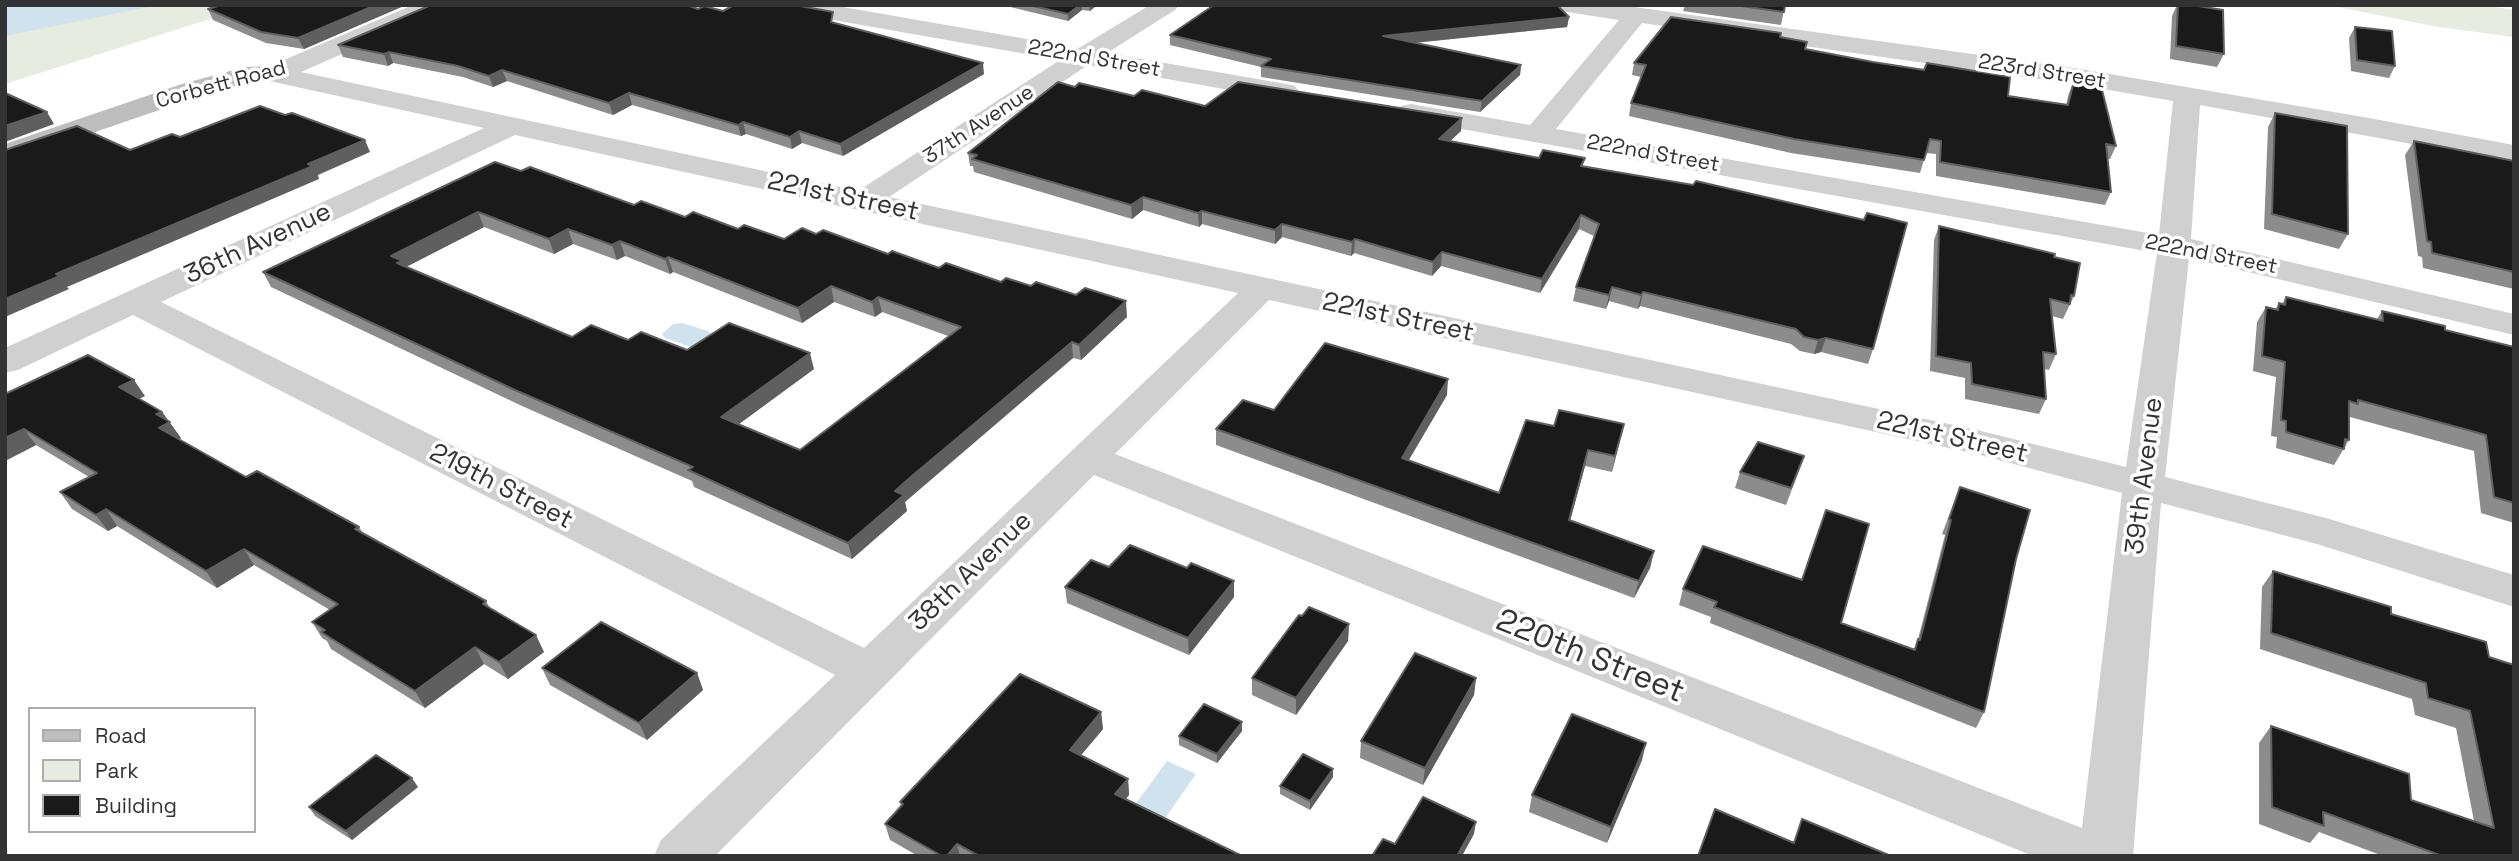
<!DOCTYPE html>
<style>
body{margin:0}
#map{position:relative;width:2519px;height:861px;overflow:hidden;background:#fff;font-family:"Space Grotesk",sans-serif}
canvas{display:block}
.frame{position:absolute;inset:0;border:7px solid #333;pointer-events:none}
.legend{position:absolute;left:28px;top:707px;width:228px;height:126px;box-sizing:border-box;background:#fff;border:2px solid #adadad;margin:0;padding:9px 12px;list-style:none;font-size:21px;color:#333}
.legend li{display:flex;align-items:center;gap:14px;height:35px}
.legend b{width:35px;border:2px solid #adadad}
</style>
<div id="map">
<canvas width="2519" height="861"></canvas>
<div class="frame"></div>
<ul class="legend">
<li><b style="height:9px;background:#bdbdbd"></b>Road</li>
<li><b style="height:19px;background:#e6ecdf"></b>Park</li>
<li><b style="height:19px;background:#1a1a1a"></b>Building</li>
</ul>
</div>
<script>
const ctx = document.querySelector('canvas').getContext('2d');
ctx.lineJoin = 'round';
function paint(path, color) { ctx.fillStyle = color; ctx.fill(path, 'evenodd'); }
const toPath = rows => new Path2D(rows.map(r => 'M' + r).join(''));
function stroke(path, color, width, dash) { ctx.strokeStyle = color; ctx.lineWidth = width; ctx.lineCap = dash ? 'butt' : 'round'; ctx.setLineDash(dash || []); ctx.stroke(path); }
function drawText(font, color, halo, rows, align = 'center') {
  ctx.font = font + ' "Space Grotesk",sans-serif'; ctx.lineWidth = 7; ctx.setLineDash([]); ctx.textBaseline = 'middle'; ctx.strokeStyle = halo; ctx.fillStyle = color; for (const [text, x, y, turn = 0] of rows) {
    ctx.save(); ctx.translate(x, y); ctx.rotate((+turn || 0) * Math.PI / 180); ctx.textAlign = isNaN(turn) ? turn : align; if (halo) ctx.strokeText(text, 0, 0); ctx.fillText(text, 0, 0); ctx.restore();
  }
}
const green = toPath([
 [5,5,254,5,5,84],
 [2328,5,2481,5,2514,10,2514,37,2438,27]
]);
const water = toPath([
 [5,5,158,5,5,36],
 [682,323,708,331,712,335,691,347,665,338,662,334,673,324],
 [1167,761,1196,774,1159,827,1129,813]
]);
const street = toPath([
 [413,5,446,5,442,10,301,72,858,191,1060,60,788,12,780,10,776,5,831,5,1079,48,1150,5,1179,5,1175,10,1107,53,1286,84,1295,86,1299,92,1295,98,1286,100,1088,65,889,197,1977,430,2126,467,2157,253,1411,120,1401,118,1397,112,1401,106,1411,104,1530,125,1619,20,1567,12,1559,10,1555,5,1620,5,2080,69,2369,118,2514,145,2514,163,2200,105,2191,239,2514,314,2514,335,2189,258,2165,477,2326,518,2514,575,2514,607,2317,544,2161,503,2133,856,2033,856,1094,475,715,856,654,856,661,840,835,675,133,315,18,370,5,373,5,348,484,128,274,82,265,80,261,74,265,68,413,5],
 [1642,23,2080,85,2173,101,2159,235,1556,129,1642,23],
 [515,135,1238,293,864,648,161,302,515,135],
 [1269,300,1977,454,2122,493,2082,828,1115,454,1269,300]
]);
const secondary = toPath([
 [274,66,283,68,287,74,283,80,246,83,200,96,5,163,5,144,182,84,245,67,274,66]
]);
const wall = toPath([
 [221,5,406,5,304,49,266,43,213,20,208,9],
 [1002,5,1097,5,1090,11,1082,10,1068,21],
 [1685,5,1785,5,1781,25,1683,11],
 [2177,5,2192,5,2224,54,2217,67,2170,59,2172,16],
 [698,9,835,23,984,74,843,156,802,143,792,149,746,134,741,136,632,105,613,115,507,81,493,87,463,77,393,63,388,66,343,57,338,45],
 [1569,17,1567,27,1415,43,1521,65,1520,75,1480,112,1261,77,1261,67,1170,45,1170,35],
 [2355,27,2395,66,2389,78,2351,71,2349,38],
 [1780,37,1805,49,2008,96,2066,105,2069,93,2074,81,2116,146,2110,159,2107,159,2111,192,2105,205,1936,176,1936,154,1926,153,1920,173,1791,153,1629,116,1631,103,1641,77,1632,75,1634,63],
 [1075,87,1205,106,1461,131,1450,141,1583,166,1873,349,1868,364,1821,352,1814,354,1800,351,1791,344,1640,306,1638,309,1609,301,1606,309,1573,301,1576,287,1594,236,1579,229,1540,293,1441,266,1432,276,1354,253,1351,256,1282,237,1275,244,1202,224,1199,227,1143,210,1132,219,974,172,973,166,970,166,968,153],
 [2275,113,2348,234,2339,249,2264,229,2268,127],
 [2414,141,2514,161,2514,289,2423,268,2422,257,2418,256,2405,155],
 [521,171,634,205,784,239,816,234,888,254,1001,282,1127,317,1081,360,1073,358,915,493,905,502,907,511,852,559,694,487,692,481,522,406,271,287,263,272],
 [484,227,554,254,573,244,617,260,625,256,670,274,673,272,802,323,834,302,875,317,882,312,948,336,800,450,738,424,814,369,628,340,572,337,406,267],
 [1939,226,2054,257,2074,296,2063,319,2052,316,2056,354,2049,370,2044,369,2046,399,2039,414,1965,399,1965,378,1930,371,1934,240],
 [2286,297,2377,319,2382,311,2445,330,2514,347,2514,523,2481,513,2474,451,2350,417,2349,440,2334,465,2276,448,2277,437,2271,436,2276,377,2253,371,2257,322,2266,307,2275,310,2279,303,2282,304],
 [5,394,145,396,139,398,162,412,181,438,179,439,246,477,359,527,363,533,486,601,490,608,544,652,508,679,484,664,425,708,331,649,327,641,322,638,312,622,330,610,254,565,217,588,117,526,108,531,72,509,60,492,89,477,36,445,5,461],
 [1447,395,1408,461,1499,493,1554,426,1624,424,1612,472,1585,466,1570,520,1654,551,1650,568,1634,598,1216,445,1216,429,1274,410],
 [1740,472,1798,473,1786,505,1735,488],
 [1960,487,2016,559,1984,712,1976,728,1710,623,1711,617,1679,605,1683,589,1841,623,1913,650,1917,643,1945,535,1942,534],
 [1109,567,1187,568,1234,581,1234,597,1189,655,1067,603,1065,587],
 [2273,571,2391,614,2486,642,2514,856,2383,856,2319,832,2310,843,2259,824,2259,743,2271,726,2411,800,2474,821,2456,728,2415,715,2412,699,2260,649,2262,587],
 [1302,616,1349,624,1348,641,1296,715,1252,695,1252,678],
 [542,668,697,673,703,690,647,740,550,685],
 [1476,678,1474,695,1423,785,1360,758,1361,741],
 [1101,712,1103,729,1081,755,1128,779,1129,795,1125,799,1242,856,918,856,890,840,885,824,901,806,900,802],
 [1242,731,1217,763,1179,745,1179,736],
 [1642,760,1607,843,1529,812,1532,795],
 [1333,777,1310,810,1280,794,1280,786],
 [418,787,352,840,315,816,309,807]
]);
const shadedWall = toPath([
 [376,5,406,5,304,49,298,38],
 [1080,5,1082,5,1082,10,1068,21,1068,14],
 [1089,5,1097,5,1090,11],
 [1569,17,1567,27,1382,46,1383,36],
 [389,52,393,63,388,66,384,54],
 [983,63,984,74,843,156,840,144],
 [1521,65,1520,75,1480,112,1482,101],
 [502,70,507,81,493,87,489,76],
 [629,93,632,105,613,115,609,103],
 [47,112,54,124,5,142,5,126],
 [1462,118,1461,131,1438,152,1439,139],
 [743,122,746,134,741,136,738,125],
 [799,131,802,143,792,149,790,137],
 [365,140,370,152,318,175,319,179,67,287,69,289,5,317,5,299,56,274],
 [1143,197,1143,210,1132,219,1131,205],
 [1202,211,1202,224,1199,227,1198,213],
 [478,212,484,227,400,270,391,256],
 [1581,215,1579,229,1540,293,1542,279],
 [1282,224,1282,237,1275,244,1275,230],
 [568,229,573,244,554,254,549,239],
 [1355,239,1354,253,1351,256,1352,242],
 [620,241,625,256,617,260,612,245],
 [1442,252,1441,266,1432,276,1433,262],
 [668,257,673,272,670,274,665,259],
 [831,286,834,302,802,323,798,308],
 [1612,287,1609,301,1606,309,1609,295],
 [1643,292,1640,306,1638,309,1641,295],
 [878,297,882,312,875,317,872,302],
 [1126,301,1127,317,1081,360,1079,345],
 [1826,338,1821,352,1814,354,1818,340],
 [1072,342,1073,358,905,502,907,511,852,559,848,543,895,491],
 [810,353,814,369,727,433,721,417],
 [1448,379,1447,395,1400,475,1402,458],
 [134,380,145,396,130,403,119,387],
 [162,412,181,438,169,444,159,428,156,414],
 [1624,424,1612,472,1615,456],
 [24,429,36,445,5,461,5,438],
 [1588,450,1585,466,1566,536,1569,520],
 [106,509,117,526,108,531,96,515],
 [244,549,254,565,217,588,206,571],
 [1654,551,1650,568,1634,598,1639,581],
 [1234,581,1234,597,1189,655,1188,638],
 [1349,624,1348,641,1296,715,1296,698],
 [536,635,544,652,508,679,499,662],
 [475,647,484,664,425,708,415,691],
 [697,673,703,690,647,740,639,723],
 [1476,678,1474,695,1423,785,1425,768],
 [1101,712,1103,729,1072,766,1070,750],
 [1242,722,1242,731,1217,763,1217,754],
 [1646,743,1642,760,1607,843,1611,827],
 [1333,769,1333,777,1310,810,1310,801],
 [412,778,418,787,352,840,346,831],
 [1128,779,1129,795,1117,810,1115,794],
 [1476,822,1474,834,1462,856,1457,856],
 [957,844,960,856,947,856]
]);
const building = toPath([
 [221,5,376,5,298,38,261,32,208,9,221,5],
 [431,5,687,5,698,9,704,6,723,11,734,5,795,5,833,12,831,22,983,63,840,144,799,131,790,137,743,122,738,125,629,93,609,103,502,70,489,76,458,66,389,52,384,54,338,45,431,5],
 [1029,5,1080,5,1068,14,1029,5],
 [1214,5,1557,5,1569,17,1383,36,1521,65,1482,101,1261,66,1271,59,1170,35,1214,5],
 [1734,5,1785,5,1784,12,1734,5],
 [2178,5,2192,5,2223,10,2224,54,2176,46,2178,5],
 [1671,17,1781,33,1780,37,1807,42,1805,49,1873,62,1924,70,1927,63,2010,77,2008,96,2068,105,2074,81,2101,86,2116,146,2106,144,2111,192,1940,162,1941,141,1930,139,1924,160,1794,139,1631,103,1646,65,1634,63,1671,17],
 [2355,27,2392,31,2395,66,2357,60,2355,27],
 [1058,82,1075,87,1079,83,1134,96,1142,90,1205,106,1238,82,1462,118,1439,139,1539,158,1543,150,1585,158,1581,166,1693,185,1696,181,1864,220,1867,213,1907,223,1873,349,1826,338,1818,340,1804,337,1796,329,1643,292,1641,295,1612,287,1609,295,1576,287,1599,224,1581,215,1542,279,1442,252,1433,262,1355,239,1352,242,1282,224,1275,230,1202,211,1198,213,1143,197,1131,205,972,159,977,155,968,153,1058,82],
 [5,93,47,112,5,126,5,93],
 [260,106,285,115,292,113,365,140,308,164,313,166,56,274,60,276,5,299,5,150,77,126,130,150,172,134,180,137,260,106],
 [2275,113,2347,126,2348,234,2272,214,2275,113],
 [2414,141,2514,161,2514,272,2432,253,2431,242,2427,241,2414,141],
 [495,162,521,171,530,167,634,205,641,201,685,217,693,212,738,229,744,225,784,239,802,228,816,234,823,230,888,254,892,251,939,268,946,263,1001,282,1006,278,1031,286,1036,282,1076,295,1085,288,1126,301,1079,345,1072,342,912,476,895,491,904,495,848,543,688,470,693,467,515,390,263,272,495,162],
 [478,212,549,239,568,229,612,245,620,241,665,259,668,257,798,308,831,286,872,302,878,297,961,327,800,450,721,417,810,353,729,323,687,350,641,332,628,340,591,325,572,337,397,263,403,261,391,256,478,212],
 [1939,226,2055,254,2054,257,2080,263,2074,296,2071,295,2070,304,2050,299,2056,354,2043,352,2046,399,1972,384,1971,363,1936,356,1939,226],
 [2286,297,2383,321,2382,311,2445,326,2445,330,2514,347,2514,503,2494,497,2486,435,2358,400,2358,404,2349,401,2349,440,2345,439,2344,449,2286,432,2286,421,2281,420,2285,362,2262,356,2266,307,2278,310,2279,303,2285,305,2286,297],
 [1325,343,1448,379,1402,458,1499,493,1526,420,1554,426,1559,410,1624,424,1615,456,1588,450,1569,520,1654,551,1639,581,1216,429,1243,400,1274,410,1325,343],
 [88,355,134,380,119,387,162,412,156,414,170,422,159,428,246,477,257,471,359,527,355,529,486,601,483,604,536,635,499,662,475,647,415,691,321,632,325,630,312,622,338,604,244,549,206,571,106,509,96,515,60,492,97,473,24,429,5,438,5,394,88,355],
 [1758,442,1804,456,1791,488,1740,472,1758,442],
 [1960,487,2030,510,2016,559,1984,712,1714,607,1717,602,1683,589,1703,546,1802,580,1826,510,1869,524,1841,623,1915,650,1918,639,1920,640,1951,520,1949,519,1960,487],
 [1130,545,1187,568,1191,563,1234,581,1188,638,1065,587,1091,560,1109,567,1130,545],
 [2273,571,2391,607,2391,614,2486,642,2489,657,2514,665,2514,856,2442,856,2323,812,2324,826,2272,807,2271,726,2409,774,2411,800,2494,828,2470,711,2428,698,2426,683,2271,633,2273,571],
 [1309,607,1349,624,1296,698,1252,678,1299,615,1302,616,1309,607],
 [601,622,697,673,639,723,542,668,601,622],
 [1415,653,1476,678,1425,768,1361,741,1415,653],
 [1020,674,1101,712,1070,750,1128,779,1115,794,1242,856,979,856,957,844,947,856,942,856,885,824,903,804,900,802,1020,674],
 [1204,704,1242,722,1217,754,1179,736,1204,704],
 [1572,714,1646,743,1611,827,1532,795,1572,714],
 [1303,754,1333,769,1310,801,1280,786,1303,754],
 [376,755,412,778,346,831,309,807,376,755],
 [1423,797,1476,822,1457,856,1372,856,1383,839,1395,844,1423,797],
 [1715,809,1794,843,1802,819,1891,856,1698,856,1715,809]
]);
const farStreetnames = [
 ["222nd Street",1094,59,10],
 ["223rd Street",2042,72,9],
 ["Corbett Road",221,85,-15],
 ["37th Avenue",979,125,-33],
 ["222nd Street",1653,154,10],
 ["222nd Street",2211,255,11]
];
const streetNames = [
 ["221st Street",843,197,12],
 ["36th Avenue",258,244,-25],
 ["221st Street",1398,318,12],
 ["221st Street",1952,438,13],
 ["39th Avenue",2145,476,-83],
 ["219th Street",501,487,27],
 ["38th Avenue",971,572,-44]
];
const nearStreetnames = [
 ["220th Street",1590,657,22]
];
paint(green, '#e6ecdf');
paint(water, '#cfe2ee');
paint(street, '#d0d0d0');
paint(secondary, '#bdbdbd');
paint(wall, '#8c8c8c');
paint(shadedWall, '#5f5f5f');
paint(building, '#1a1a1a');
stroke(building, '#5f5f5f', 2);
drawText('21px', '#333', '#fff', farStreetnames);
drawText('26px', '#333', '#fff', streetNames);
drawText('32px', '#333', '#fff', nearStreetnames);
</script>
